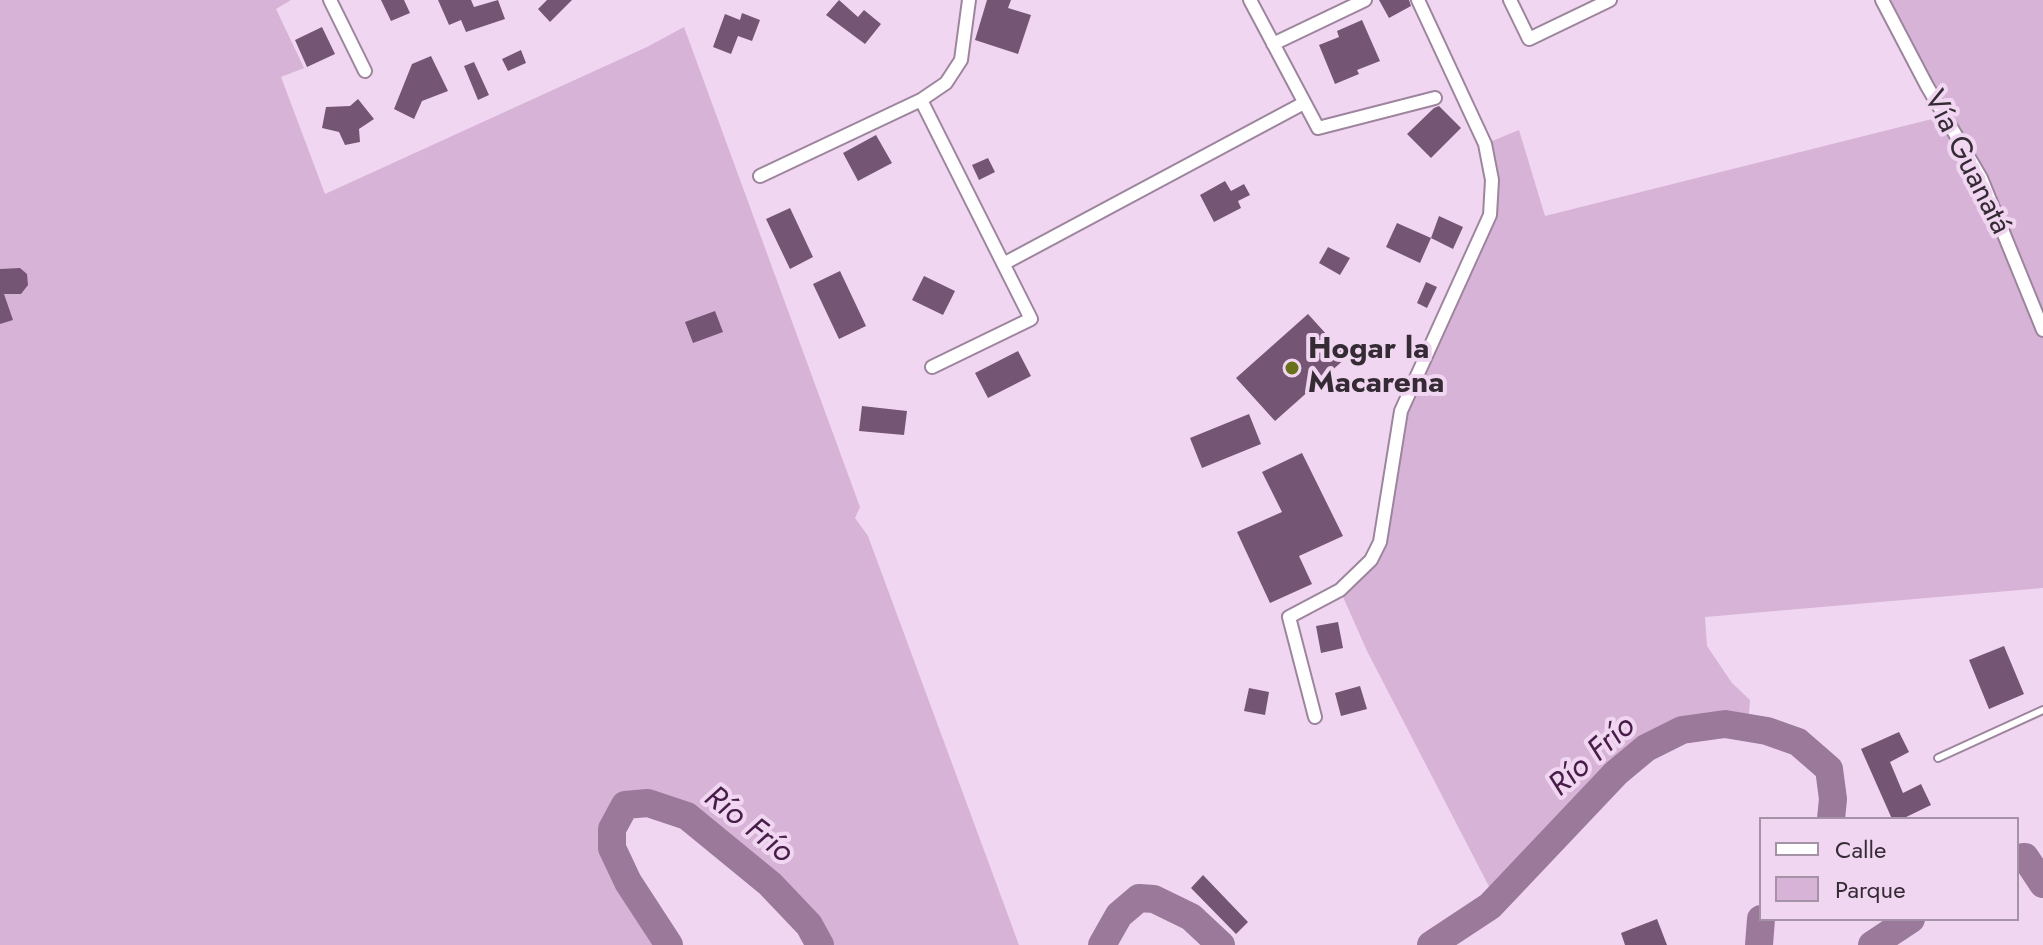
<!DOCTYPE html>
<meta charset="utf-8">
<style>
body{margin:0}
#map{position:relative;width:2043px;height:945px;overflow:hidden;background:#f1d6f1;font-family:Jost,sans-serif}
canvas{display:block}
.legend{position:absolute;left:1759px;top:817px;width:260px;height:104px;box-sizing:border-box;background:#f1d6f1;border:2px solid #a692a6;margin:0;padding:10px 14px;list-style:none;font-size:24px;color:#352b35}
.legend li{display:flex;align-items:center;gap:16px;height:40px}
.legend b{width:40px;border:2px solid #a692a6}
</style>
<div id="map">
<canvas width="2043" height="945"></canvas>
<ul class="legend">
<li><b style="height:10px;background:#fff"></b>Calle</li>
<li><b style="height:22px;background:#d6b3d7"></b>Parque</li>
</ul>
</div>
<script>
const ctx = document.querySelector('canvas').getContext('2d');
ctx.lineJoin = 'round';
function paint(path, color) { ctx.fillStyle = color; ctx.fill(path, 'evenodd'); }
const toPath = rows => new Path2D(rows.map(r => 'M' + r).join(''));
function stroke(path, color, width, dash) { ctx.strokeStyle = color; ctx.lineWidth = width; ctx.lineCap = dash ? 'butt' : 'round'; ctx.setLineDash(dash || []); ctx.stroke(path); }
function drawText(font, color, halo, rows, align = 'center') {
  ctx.font = font + ' Jost,sans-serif'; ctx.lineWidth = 8; ctx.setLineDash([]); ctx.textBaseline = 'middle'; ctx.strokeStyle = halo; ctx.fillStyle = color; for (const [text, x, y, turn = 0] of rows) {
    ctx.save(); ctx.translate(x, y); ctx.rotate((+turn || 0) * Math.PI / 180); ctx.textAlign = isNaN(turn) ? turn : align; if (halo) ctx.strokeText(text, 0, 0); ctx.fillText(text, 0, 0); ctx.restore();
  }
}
const green = toPath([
 [0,0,291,0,276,9,304,68,281,77,325,194,647,47,684,27,860,507,855,518,868,536,1019,945,820,945,809,925,770,884,687,816,648,803,625,805,612,829,612,848,628,882,669,945,0,945],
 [1882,0,2043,0,2043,588,1705,617,1707,646,1732,683,1750,700,1748,728,1725,724,1682,730,1646,748,1616,773,1496,900,1367,651,1340,590,1371,560,1401,411,1490,215,1485,144,1519,130,1545,216,1944,116]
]);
const river = toPath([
 [2017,858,2025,857,2043,884],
 [669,945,628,882,612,848,612,829,625,805,648,803,687,816,770,884,809,925,820,945],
 [1102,945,1119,915,1139,898,1154,899,1191,917,1221,945],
 [1431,945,1490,906,1616,773,1646,748,1682,730,1725,724,1767,731,1798,742,1829,769,1833,799,1831,819],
 [1759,945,1761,919],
 [1872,945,1911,919]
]);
const building = toPath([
 [381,0,404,0,410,13,391,21],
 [438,0,471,0,474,7,498,0,505,19,466,32,461,20,449,25],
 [547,0,572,0,550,22,538,9],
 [839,0,858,17,864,10,881,24,865,44,826,15],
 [987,0,1011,0,1008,8,1031,15,1018,54,975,40],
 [1379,0,1409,0,1411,6,1389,18],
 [742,13,760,20,752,41,738,36,731,54,713,47,725,14,740,20],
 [1362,20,1380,61,1357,70,1359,74,1335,84,1319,45,1339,37,1337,31],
 [322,27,335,54,307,67,295,40],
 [521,50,526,63,508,71,502,59],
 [431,56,448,91,422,101,414,119,394,109,412,64],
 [474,62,489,95,478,100,464,66],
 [358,99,374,119,359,129,360,142,345,145,339,132,322,128,326,107,350,106],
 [1439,106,1461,128,1431,158,1407,134,1434,108],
 [876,135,892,163,858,181,843,153],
 [988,158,995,172,979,180,972,165],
 [1225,181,1231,191,1244,184,1250,195,1238,201,1241,208,1214,222,1200,195],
 [790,208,813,257,790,269,766,219],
 [1439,216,1463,227,1453,249,1431,238],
 [1397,223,1431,238,1420,263,1386,247],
 [1328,247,1350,258,1340,275,1319,263],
 [20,268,27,274,28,285,21,294,4,294,13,320,0,324,0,269],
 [840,271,866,326,839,339,813,284],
 [924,276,955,291,943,315,912,300],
 [1426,282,1437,287,1427,308,1417,303],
 [715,311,723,332,693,343,685,322],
 [1308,314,1347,357,1275,421,1236,378],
 [1018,351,1031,376,988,398,975,373],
 [862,406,907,411,904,435,859,431],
 [1249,414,1261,444,1202,468,1190,438],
 [1302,453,1343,536,1299,556,1312,584,1270,603,1237,532,1282,512,1262,472],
 [1338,622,1343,648,1321,653,1316,626],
 [2004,646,2024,694,1989,709,1969,660],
 [1360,686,1367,709,1341,716,1335,693],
 [1249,688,1269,692,1265,715,1244,711],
 [1899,732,1909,752,1890,762,1903,793,1921,784,1931,805,1902,819,1892,819,1861,749],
 [1203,875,1248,922,1236,934,1191,888],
 [1657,919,1667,945,1625,945,1621,933]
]);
const lane = toPath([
 [1938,758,2043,710]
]);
const street = toPath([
 [330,0,365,71],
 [1250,0,1318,128,1435,98],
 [1510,0,1529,39,1610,0],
 [1882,0,1927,86,1981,178,2043,330],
 [1273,44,1365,0],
 [921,100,1031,319,932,367],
 [760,176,921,100,946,83,961,60,969,0],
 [1005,263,1304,103],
 [1315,717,1289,617,1340,590,1371,560,1380,542,1401,411,1490,215,1492,180,1485,144,1418,0]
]);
const markers = [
 [1292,368,8,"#68711a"]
];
const streetNames = [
 ["Vía Guanatá",1966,163,63]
];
const poiNames = [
 ["Hogar la",1308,351],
 ["Macarena",1308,385]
];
const waterNames = [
 ["Río Frío",1593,757,-42],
 ["Río Frío",748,826,38]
];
paint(green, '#d6b3d7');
stroke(river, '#9a799b', 28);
paint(building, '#745574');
stroke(lane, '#9d859e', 10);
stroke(street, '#9d859e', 16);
stroke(lane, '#fff', 6);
stroke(street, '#fff', 12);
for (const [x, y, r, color] of markers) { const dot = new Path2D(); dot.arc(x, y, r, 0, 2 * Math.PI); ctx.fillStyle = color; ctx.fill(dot); stroke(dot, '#f1d6f1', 3); }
drawText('30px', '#352b35', '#f1d6f1', streetNames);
drawText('bold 30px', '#352b35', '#f1d6f1', poiNames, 'left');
drawText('italic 32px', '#471c49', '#f1d6f1', waterNames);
</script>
